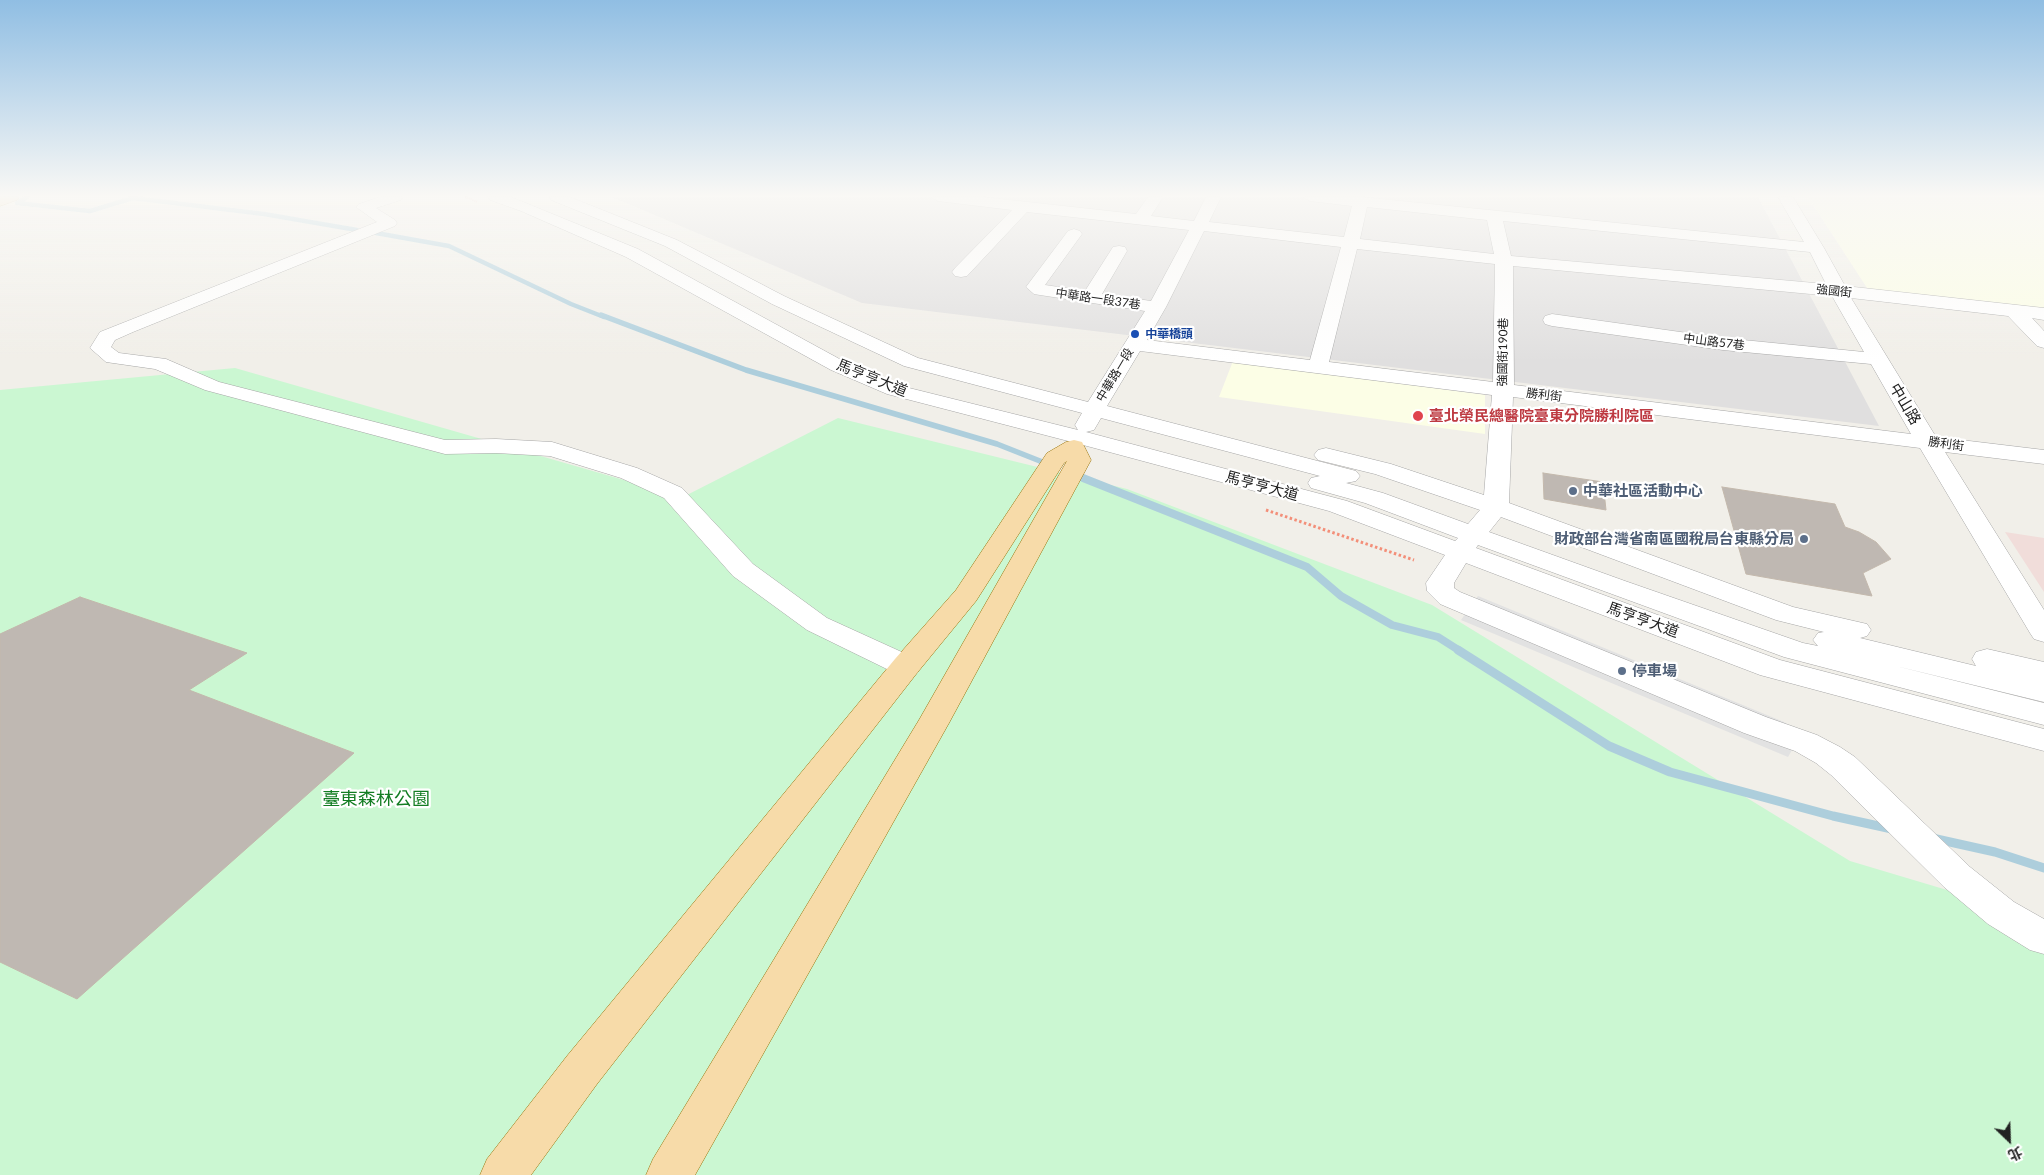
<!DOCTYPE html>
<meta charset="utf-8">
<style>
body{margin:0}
#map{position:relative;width:2044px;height:1175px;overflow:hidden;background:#f1efe9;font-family:Lato,"Noto Sans TC",sans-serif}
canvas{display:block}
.north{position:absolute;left:1984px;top:1115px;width:50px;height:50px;-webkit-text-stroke:4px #fff;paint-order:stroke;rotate:156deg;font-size:14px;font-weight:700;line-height:20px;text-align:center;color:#222}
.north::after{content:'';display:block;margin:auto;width:18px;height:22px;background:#222;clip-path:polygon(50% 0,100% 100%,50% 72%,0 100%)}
</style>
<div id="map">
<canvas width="2044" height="1175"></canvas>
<div class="north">北</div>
</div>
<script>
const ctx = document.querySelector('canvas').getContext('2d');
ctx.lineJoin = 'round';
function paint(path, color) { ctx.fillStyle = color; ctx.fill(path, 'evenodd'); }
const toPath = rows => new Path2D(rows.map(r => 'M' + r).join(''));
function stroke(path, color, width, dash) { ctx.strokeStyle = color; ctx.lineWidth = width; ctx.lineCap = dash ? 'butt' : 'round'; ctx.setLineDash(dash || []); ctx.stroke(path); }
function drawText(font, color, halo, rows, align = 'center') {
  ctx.font = font + ' Lato,"Noto Sans TC",sans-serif'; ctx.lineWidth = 4.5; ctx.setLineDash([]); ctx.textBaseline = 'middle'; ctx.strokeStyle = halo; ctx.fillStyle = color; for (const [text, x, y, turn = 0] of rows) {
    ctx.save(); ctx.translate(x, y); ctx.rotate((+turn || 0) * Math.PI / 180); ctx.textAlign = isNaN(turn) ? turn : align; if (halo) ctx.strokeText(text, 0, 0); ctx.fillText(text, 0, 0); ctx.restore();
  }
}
const residential = toPath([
 [612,197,1758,197,1879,426,862,303]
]);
const commercial = toPath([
 [2005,532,2044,538,2044,592]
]);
const education = toPath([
 [1808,197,2044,197,2044,308,1869,291],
 [1233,361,1485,395,1485,434,1219,397]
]);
const park = toPath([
 [235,368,683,497,838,418,1127,489,1432,605,1850,861,2044,919,2044,1175,0,1175,0,390]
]);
const parking = toPath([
 [1478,596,1784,722,1801,734,1788,757,1461,620]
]);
const streamFar3 = toPath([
 [27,197,17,203,90,211,133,198,264,214,357,230],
 [376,233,449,246,571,304,604,317]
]);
const streamFar2 = toPath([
 [601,315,746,370,997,444,1040,461]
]);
const streamFar1 = toPath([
 [1083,478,1307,567,1341,596,1392,625,1438,637,1460,651]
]);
const stream = toPath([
 [1458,650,1609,746,1670,772,1833,816,1892,829],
 [1932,838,1995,852,2044,868]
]);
const building = toPath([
 [1543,473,1603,482,1606,510,1544,499,1543,473],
 [1722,487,1835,504,1845,527,1859,532,1876,542,1891,559,1863,573,1872,596,1746,574,1722,487],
 [80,597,247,653,189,690,354,753,77,999,0,962,0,634,80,597]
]);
const pathFar1 = toPath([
 [465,197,478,202]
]);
const path = toPath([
 [1266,510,1414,560]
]);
const minor = toPath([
 [379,197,403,197,401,200,376,208,395,220,397,223,395,226,133,332,115,340,111,347,119,353,166,359,219,382,445,440,496,439,552,442,637,468,682,488,753,564,827,618,917,659,921,666,917,673,906,676,895,673,807,630,733,576,664,498,621,478,550,456,496,453,445,454,205,390,155,369,106,362,90,348,100,332,377,222,356,207,359,204,379,197],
 [488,197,511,197,638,249,845,362,901,386,1078,430,1075,425,1082,413,904,366,772,304,665,246,551,200,549,197,570,197,677,240,784,296,918,358,1088,402,1145,311,1040,295,1034,294,1026,287,1068,231,1074,229,1080,231,1082,234,1045,285,1085,291,1113,247,1119,246,1125,247,1127,251,1102,294,1151,301,1189,230,1027,212,967,276,961,277,955,276,952,272,955,268,1012,210,938,201,931,197,982,197,1136,214,1148,197,1163,197,1151,216,1194,221,1206,197,1221,197,1209,222,1344,237,1352,206,1310,201,1303,197,1361,197,1804,242,1778,197,1793,197,1824,248,1845,286,2044,308,2044,320,2032,318,2044,331,2044,348,2037,346,2008,316,1851,298,1936,437,2044,450,2044,464,1945,452,2044,610,2044,642,2034,639,2030,633,1920,448,1513,397,1509,503,1793,607,1867,624,1871,630,1867,636,1860,638,1976,666,1972,659,1976,652,1987,649,2044,662,2044,702,1896,666,2044,703,2044,725,1784,657,1478,545,1476,548,1780,660,2044,729,2044,751,1760,675,1466,563,1454,583,1454,588,1460,592,1766,717,1817,735,1840,747,1855,757,1970,867,2014,902,2044,919,2044,954,2030,950,1988,924,1944,887,1831,775,1816,763,1795,751,1744,733,1440,604,1427,591,1426,583,1445,555,1329,511,1072,442,887,394,831,370,626,257,521,211,490,200,488,197],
 [1367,207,1487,220,1494,254,1360,239,1367,207],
 [1503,221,1810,252,1826,284,1511,256,1503,221],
 [1204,231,1341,247,1310,360,1147,340,1166,307,1204,231],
 [1357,249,1495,264,1493,382,1329,362,1357,249],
 [1513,266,1832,296,1864,352,1723,338,1552,314,1545,316,1543,320,1545,324,1552,326,1723,350,1871,364,1911,434,1514,385,1513,266],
 [1140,351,1492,395,1484,495,1391,464,1326,448,1318,450,1314,455,1318,460,1375,474,1480,510,1468,524,1383,493,1346,483,1356,481,1360,476,1356,471,1107,406,1140,351],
 [1101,418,1320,476,1311,478,1308,483,1311,488,1365,503,1458,538,1455,541,1347,501,1086,432,1094,430,1101,418],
 [1501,517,1776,620,1824,632,1818,633,1813,640,1818,646,1803,643,1625,581,1489,532,1501,517]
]);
const major = toPath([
 [0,197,19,197,17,200,0,206,0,197],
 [1074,440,1082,442,1091,460,949,723,695,1175,646,1175,653,1159,919,720,1067,461,1064,463,976,601,917,673,597,1084,531,1175,480,1175,487,1159,567,1056,895,659,956,590,1047,453,1066,442,1074,440]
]);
const markers = [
 [1135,334,5,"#1a4fb4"],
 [1418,416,6,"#e0444e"],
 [1573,491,5,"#5c6f8a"],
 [1804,539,5,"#5c6f8a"],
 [1622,671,5,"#5c6f8a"]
];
const farStreetnames = [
 ["強國街",1834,291,6],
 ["中華路一段37巷",1098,299,8],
 ["中山路57巷",1714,342,7],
 ["強國街190巷",1503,352,-89],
 ["中華路一段",1115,375,-59],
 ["勝利街",1544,395,7],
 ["勝利街",1946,444,8]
];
const farTransitnames = [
 ["中華橋頭",1145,334]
];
const streetNames = [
 ["馬亨亨大道",872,378,22],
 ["中山路",1905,404,59],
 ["馬亨亨大道",1262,486,15],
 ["馬亨亨大道",1643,620,20]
];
const healthNames = [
 ["臺北榮民總醫院臺東分院勝利院區",1429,416]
];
const serviceNames = [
 ["中華社區活動中心",1583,491],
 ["財政部台灣省南區國稅局台東縣分局",1794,539,"right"],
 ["停車場",1632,671]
];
const nearParknames = [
 ["臺東森林公園",376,799]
];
paint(residential, '#e0dfdf');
paint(commercial, '#f1ddda');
paint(education, '#fcfee6');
paint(park, '#cbf7d2');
paint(parking, '#e2e2e2');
stroke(streamFar3, '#adcedc', 4.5);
stroke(streamFar2, '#adcedc', 5.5);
stroke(streamFar1, '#adcedc', 8);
stroke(stream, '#adcedc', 9);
paint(building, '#bfb8b2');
stroke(building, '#c3b8ac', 1);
stroke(minor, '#a6a6a6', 1);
stroke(major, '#977309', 1);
stroke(pathFar1, '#f38f79', 2, [1, 1]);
stroke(path, '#f38f79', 3, [2.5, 2.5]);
paint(minor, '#fff');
paint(major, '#f7dba9');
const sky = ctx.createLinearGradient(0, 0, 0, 362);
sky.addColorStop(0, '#90bee3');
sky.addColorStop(0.54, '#f9f8f5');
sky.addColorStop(1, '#f9f8f500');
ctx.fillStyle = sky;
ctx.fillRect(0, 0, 2044, 362);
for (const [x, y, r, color] of markers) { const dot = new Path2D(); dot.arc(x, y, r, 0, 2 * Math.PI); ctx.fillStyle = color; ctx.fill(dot); stroke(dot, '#fff', 2); }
drawText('12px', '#222', '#fff', farStreetnames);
drawText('bold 12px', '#164399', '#fff', farTransitnames, 'left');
drawText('15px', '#222', '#fff', streetNames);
drawText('bold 15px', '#be3a42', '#fff', healthNames, 'left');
drawText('bold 15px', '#4e5e75', '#fff', serviceNames, 'left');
drawText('18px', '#137d23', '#fff', nearParknames);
</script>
